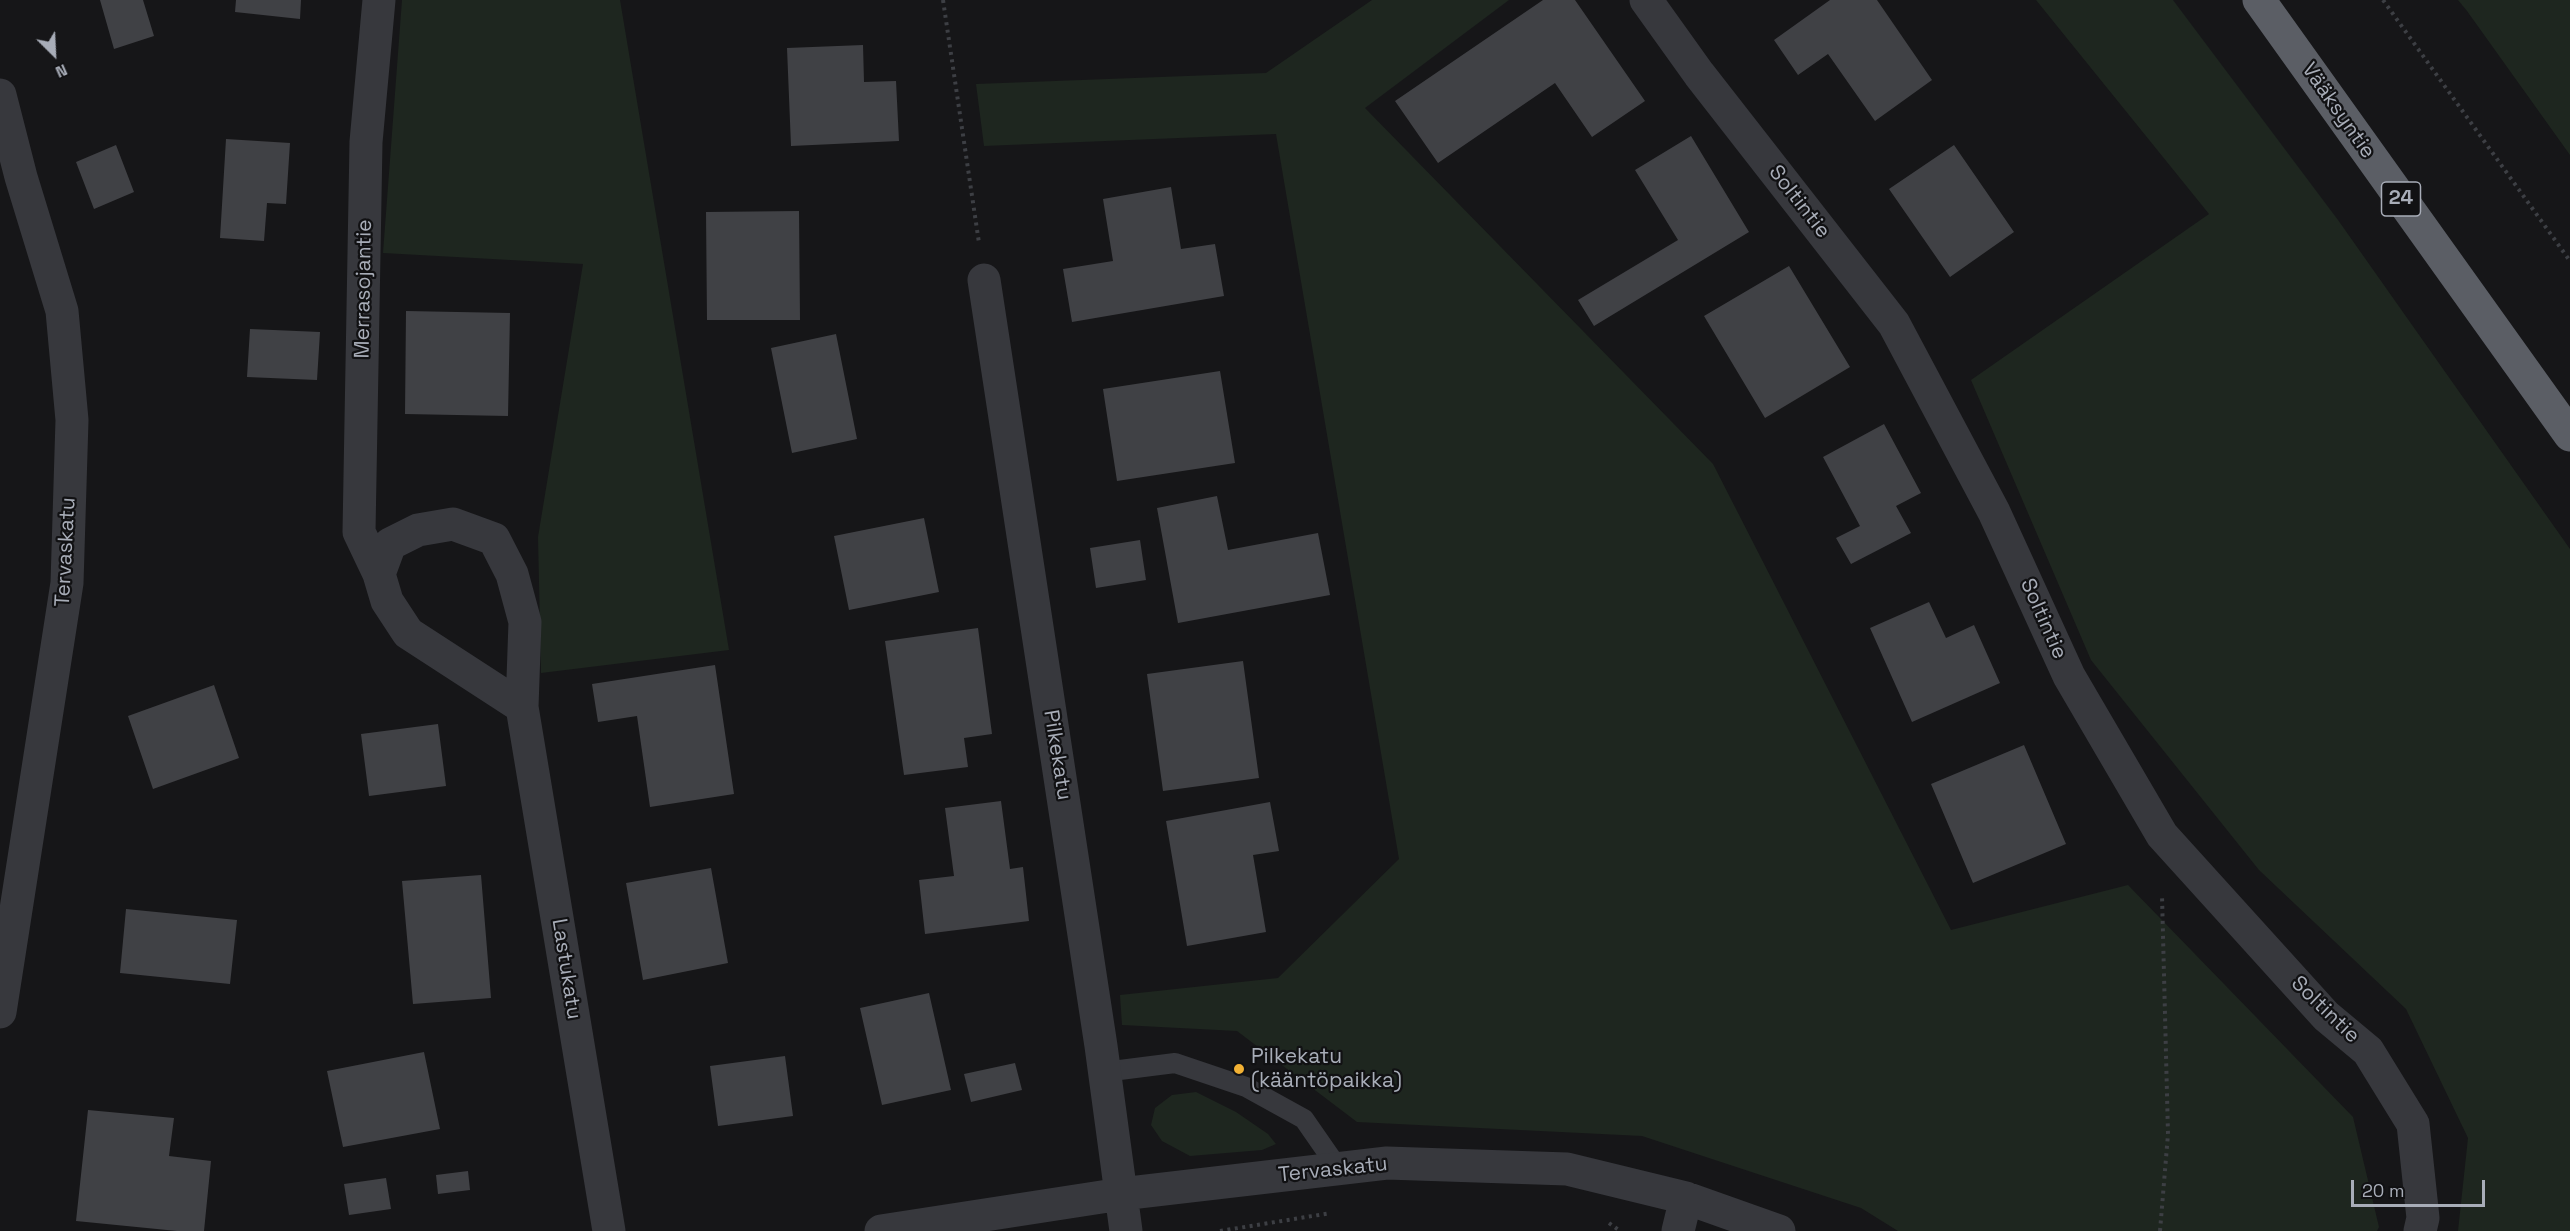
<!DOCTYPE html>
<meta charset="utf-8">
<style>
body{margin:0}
#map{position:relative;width:2570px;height:1231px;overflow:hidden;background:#161618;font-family:"Space Grotesk",sans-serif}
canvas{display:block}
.north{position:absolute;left:24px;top:24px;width:60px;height:60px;-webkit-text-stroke:4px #111113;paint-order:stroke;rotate:156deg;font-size:16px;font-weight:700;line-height:24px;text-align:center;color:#a8adb8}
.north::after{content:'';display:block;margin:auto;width:21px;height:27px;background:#a8adb8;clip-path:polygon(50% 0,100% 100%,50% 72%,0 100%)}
.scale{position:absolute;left:2351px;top:1180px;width:134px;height:27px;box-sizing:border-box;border:3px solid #a8adb8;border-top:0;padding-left:8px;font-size:18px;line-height:21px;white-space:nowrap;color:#a8adb8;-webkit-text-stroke:4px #111113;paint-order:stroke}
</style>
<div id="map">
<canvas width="2570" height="1231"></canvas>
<div class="north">N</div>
<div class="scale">20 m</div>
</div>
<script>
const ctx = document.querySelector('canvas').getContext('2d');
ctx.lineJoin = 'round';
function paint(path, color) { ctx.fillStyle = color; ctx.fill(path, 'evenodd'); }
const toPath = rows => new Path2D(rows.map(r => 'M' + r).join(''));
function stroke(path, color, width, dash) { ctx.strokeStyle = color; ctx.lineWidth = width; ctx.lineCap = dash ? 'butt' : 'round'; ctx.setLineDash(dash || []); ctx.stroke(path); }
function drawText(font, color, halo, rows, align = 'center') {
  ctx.font = font + ' "Space Grotesk",sans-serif'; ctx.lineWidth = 4.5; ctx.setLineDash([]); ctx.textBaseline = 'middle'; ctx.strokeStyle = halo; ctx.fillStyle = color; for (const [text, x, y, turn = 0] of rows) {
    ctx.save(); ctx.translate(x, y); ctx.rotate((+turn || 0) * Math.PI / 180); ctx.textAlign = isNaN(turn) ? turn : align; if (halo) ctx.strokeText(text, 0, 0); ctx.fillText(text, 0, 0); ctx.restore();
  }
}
const green = toPath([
 [402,0,620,0,729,650,541,673,538,537,583,264,383,253],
 [1372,0,1509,0,1365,108,1713,464,1951,930,2128,885,2353,1117,2379,1227,2377,1231,1898,1231,1861,1208,1642,1136,1357,1122,1237,1031,1122,1025,1120,995,1278,978,1399,859,1276,134,984,146,976,84,1266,73],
 [2036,0,2173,0,2338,220,2570,549,2570,1231,2458,1231,2468,1138,2406,1009,2259,870,2091,660,1971,380,2209,214],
 [2458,0,2570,0,2570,155,2467,11],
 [1196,1092,1236,1112,1268,1134,1276,1144,1262,1150,1190,1156,1162,1141,1151,1125,1155,1108,1172,1095]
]);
const building = toPath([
 [100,0,143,0,154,36,114,49],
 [236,0,301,0,300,19,235,12],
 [1543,0,1575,0,1645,101,1592,137,1555,83,1438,163,1395,101],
 [1830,0,1877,0,1932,80,1875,121,1828,54,1798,75,1774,40],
 [863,45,864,82,896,81,899,141,791,146,787,48],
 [1691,136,1749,232,1594,326,1578,300,1678,240,1635,170],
 [226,139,290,143,286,204,267,203,264,241,220,238],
 [116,145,134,192,94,209,76,162],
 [1954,145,2014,232,1950,277,1889,189],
 [1171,187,1181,249,1215,244,1224,296,1072,322,1063,269,1113,261,1103,199],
 [799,211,800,320,707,320,706,212],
 [1789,266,1850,367,1765,418,1704,316],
 [406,311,510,313,508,416,405,414],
 [250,329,320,332,317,380,247,377],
 [836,334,857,439,792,453,771,348],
 [1220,371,1235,463,1117,481,1103,389],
 [1884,424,1921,493,1896,506,1911,533,1851,564,1836,538,1860,526,1823,457],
 [1217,496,1228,550,1318,533,1330,595,1178,623,1157,508],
 [924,518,939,592,849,610,834,536],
 [1140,540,1146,580,1096,588,1090,548],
 [1929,602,1946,638,1974,625,2000,683,1912,722,1870,628],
 [978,628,992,734,964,738,968,767,904,775,885,641],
 [1243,661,1259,778,1163,791,1147,674],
 [715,665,734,794,650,807,637,716,598,722,592,684],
 [214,685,239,758,153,789,128,716],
 [438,724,446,786,369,796,361,734],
 [2024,745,2066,844,1973,883,1931,784],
 [1001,801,1010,869,1023,867,1029,921,925,934,919,880,954,876,945,808],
 [1270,802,1279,851,1253,855,1266,932,1187,946,1166,821],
 [711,868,728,963,643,980,626,883],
 [481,875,491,998,413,1004,402,881],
 [126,909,237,920,230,984,120,973],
 [929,993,951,1090,882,1105,860,1008],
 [424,1052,440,1129,343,1147,327,1071],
 [785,1056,793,1116,718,1126,710,1066],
 [1015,1063,1022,1090,971,1102,964,1074],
 [88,1110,174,1118,169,1156,211,1161,204,1231,177,1231,76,1221],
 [468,1171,470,1190,438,1194,436,1175],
 [386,1178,391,1209,349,1215,344,1184]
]);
const path = toPath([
 [943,0,979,243],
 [2383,0,2570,261],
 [1609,1223,1620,1231],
 [1220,1231,1331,1213],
 [2160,1231,2168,1134,2162,895]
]);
const service = toPath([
 [1104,1072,1175,1063,1246,1087,1304,1119,1338,1168]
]);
const minor = toPath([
 [1646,0,1699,74,1894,324,1994,512,2069,676,2162,835,2326,1016,2368,1051,2413,1124,2423,1218,2420,1231],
 [0,95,21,177,62,311,72,420,67,583,0,1012],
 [984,280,1101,1046,1126,1231],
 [379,574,359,532,366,142,379,0],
 [522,707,408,633,387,601,379,574,390,544,418,530,453,524,494,539,512,574,525,622,522,707,609,1231],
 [881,1231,1121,1194,1387,1163,1567,1169,1686,1198,1779,1231],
 [1678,1231,1686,1198]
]);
const trunk = toPath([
 [2259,0,2570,435]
]);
const markers = [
 [1239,1069,6,"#f2b134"]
];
const shields = [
 [2401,199,39]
];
const shieldNames = [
 ["24",2401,199]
];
const streetNames = [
 ["Vääksyntie",2338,111,55],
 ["Soltintie",1799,202,52],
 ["Merrasojantie",364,289,-89],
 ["Tervaskatu",66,552,-87],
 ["Soltintie",2043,619,66],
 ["Pilkekatu",1057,755,81],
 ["Lastukatu",566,969,81],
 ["Soltintie",2325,1010,44],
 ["Tervaskatu",1333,1170,-6]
];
const poiNames = [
 ["Pilkekatu",1251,1057],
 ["(kääntöpaikka)",1251,1081]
];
paint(green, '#1e261f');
paint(building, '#404145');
stroke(path, '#3d3f44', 4, [3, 4.5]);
stroke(service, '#37383d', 20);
stroke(minor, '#37383d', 33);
stroke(trunk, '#5b5e65', 33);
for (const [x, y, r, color] of markers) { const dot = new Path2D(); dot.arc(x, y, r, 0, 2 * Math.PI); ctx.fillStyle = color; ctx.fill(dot); stroke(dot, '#111113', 2); }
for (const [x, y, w] of shields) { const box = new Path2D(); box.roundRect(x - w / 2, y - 17, w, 34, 4.5); ctx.fillStyle = '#111113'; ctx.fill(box); stroke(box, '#a8adb8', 1.5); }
drawText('bold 20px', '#a8adb8', null, shieldNames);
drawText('21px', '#a8adb8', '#111113', streetNames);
drawText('21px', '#a8adb8', '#111113', poiNames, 'left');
</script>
